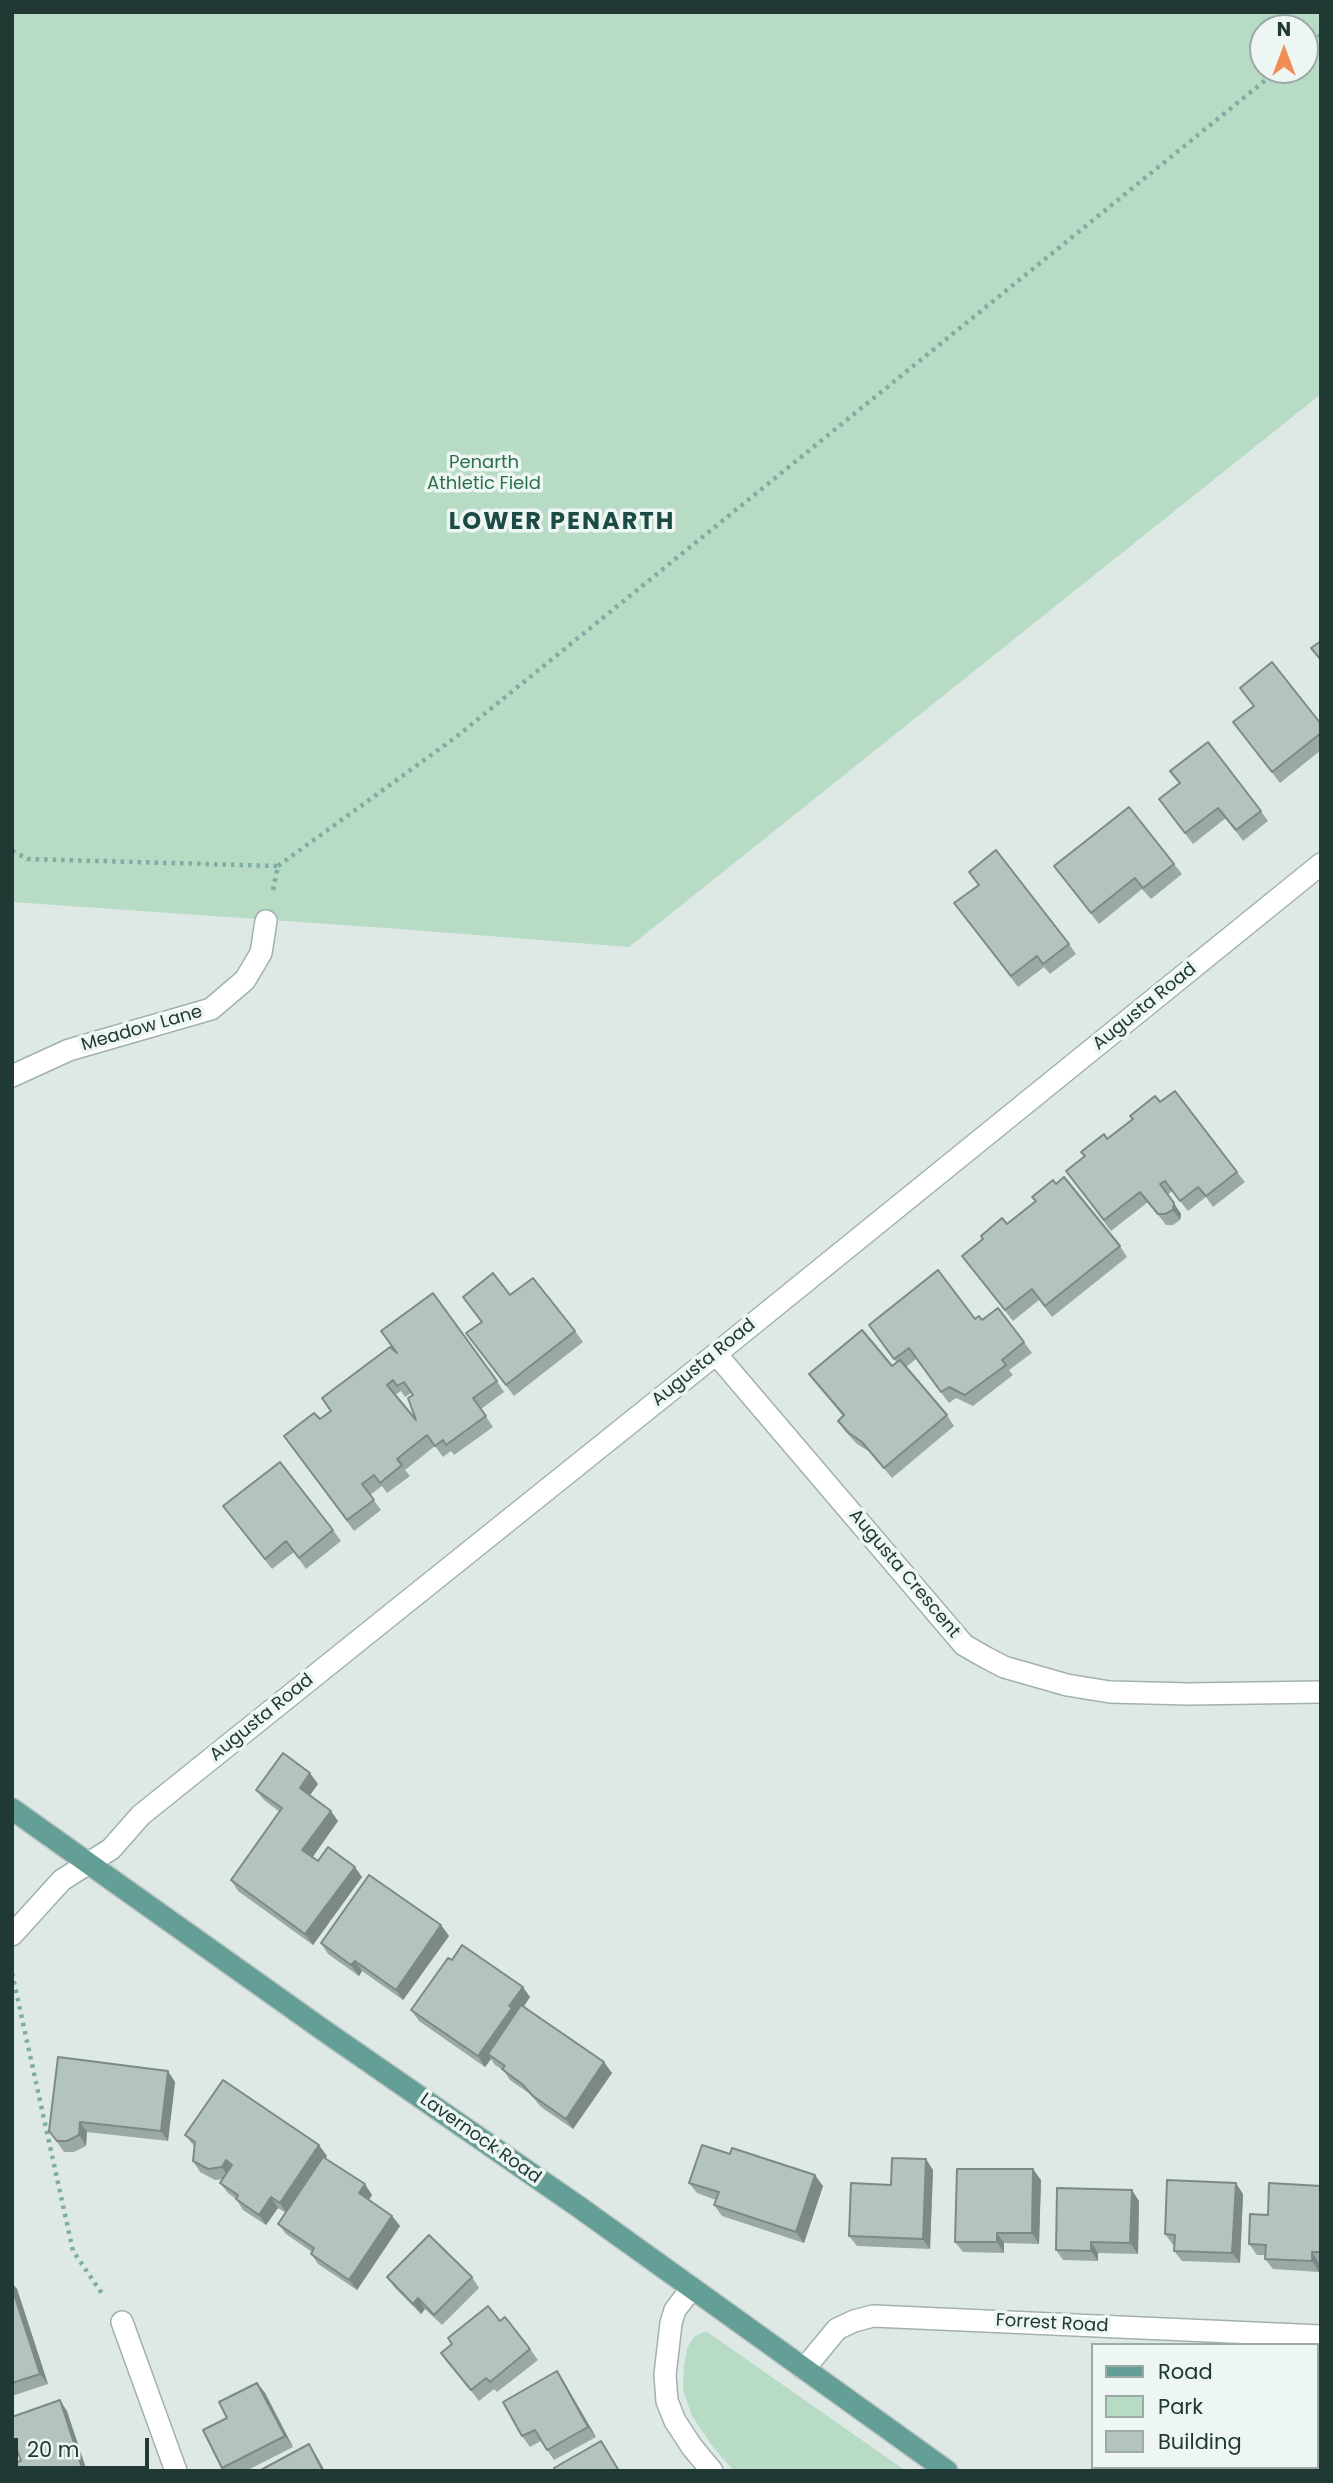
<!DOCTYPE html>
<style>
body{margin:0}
#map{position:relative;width:1333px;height:2483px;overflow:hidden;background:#dee9e6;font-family:Poppins,sans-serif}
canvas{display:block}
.frame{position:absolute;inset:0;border:14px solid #203935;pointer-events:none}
.legend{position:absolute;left:1091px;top:2343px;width:228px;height:126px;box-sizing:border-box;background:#eef6f3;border:2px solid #9caaa7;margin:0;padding:9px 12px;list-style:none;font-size:21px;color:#203935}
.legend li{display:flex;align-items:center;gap:14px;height:35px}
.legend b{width:35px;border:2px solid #9caaa7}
.north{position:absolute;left:1249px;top:14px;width:70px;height:70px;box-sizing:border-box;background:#eef6f3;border:2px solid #9caaa7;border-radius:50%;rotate:0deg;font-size:19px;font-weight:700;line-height:28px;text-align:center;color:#203935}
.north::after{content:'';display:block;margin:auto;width:24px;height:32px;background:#f08e55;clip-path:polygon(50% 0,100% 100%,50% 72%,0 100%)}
.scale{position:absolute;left:14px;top:2438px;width:135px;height:32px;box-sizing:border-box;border:4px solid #203935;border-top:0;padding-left:9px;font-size:21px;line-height:24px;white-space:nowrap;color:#203935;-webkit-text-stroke:5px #eef6f3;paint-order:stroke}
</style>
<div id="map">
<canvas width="1333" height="2483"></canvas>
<div class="frame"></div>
<ul class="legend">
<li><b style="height:9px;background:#639f97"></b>Road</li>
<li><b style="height:19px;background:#b7dbc5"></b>Park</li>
<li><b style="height:19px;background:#b3c4bf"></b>Building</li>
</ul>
<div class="north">N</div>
<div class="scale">20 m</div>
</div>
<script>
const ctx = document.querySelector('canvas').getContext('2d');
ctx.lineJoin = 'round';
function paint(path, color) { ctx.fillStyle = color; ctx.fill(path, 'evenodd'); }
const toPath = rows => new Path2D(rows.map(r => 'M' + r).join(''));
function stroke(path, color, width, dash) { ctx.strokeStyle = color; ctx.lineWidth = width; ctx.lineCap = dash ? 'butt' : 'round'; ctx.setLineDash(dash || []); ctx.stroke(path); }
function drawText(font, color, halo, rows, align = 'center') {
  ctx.font = font + ' Poppins,sans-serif'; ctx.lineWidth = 7; ctx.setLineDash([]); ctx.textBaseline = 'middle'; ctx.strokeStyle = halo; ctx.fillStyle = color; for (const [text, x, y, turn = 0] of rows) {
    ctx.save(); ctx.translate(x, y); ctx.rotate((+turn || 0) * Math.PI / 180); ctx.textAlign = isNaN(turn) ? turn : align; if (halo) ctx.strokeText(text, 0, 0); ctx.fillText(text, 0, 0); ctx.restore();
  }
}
const green = toPath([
 [12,12,1321,12,1321,394,629,947,400,929,12,902],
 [1263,28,1305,28,1305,70,1263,70],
 [706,2331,906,2471,734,2471,713,2447,692,2416,683,2390,684,2366,687,2348,694,2337]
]);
const path = toPath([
 [1305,48,1321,35],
 [12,851,28,859,278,866,273,890],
 [278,866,456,737,1278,70],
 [12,1973,73,2251,103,2295]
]);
const minor = toPath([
 [12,1076,69,1050,211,1009,245,980,261,953,266,921],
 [716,1354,964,1645,985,1657,1004,1667,1067,1685,1110,1692,1189,1694,1321,1692],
 [12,1935,62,1880,111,1849,141,1815,716,1354,1321,864],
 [691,2289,675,2310,671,2323,665,2375,667,2401,675,2421,692,2447,712,2471],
 [122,2322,176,2471],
 [804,2369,837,2329,854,2321,873,2316,1321,2336]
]);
const major = toPath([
 [12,1809,326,2032,579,2207,947,2471]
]);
const wall = toPath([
 [1240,688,1321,724,1321,750,1280,783,1233,722,1254,706],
 [1159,799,1261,811,1268,821,1243,841,1226,818,1193,844],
 [1174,864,1182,874,1151,899,1142,889,1099,924,1054,866],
 [969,872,1069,944,1076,954,1050,974,1044,967,1018,987,954,903,978,885],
 [1160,1102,1237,1172,1245,1182,1213,1207,1206,1197,1188,1211,1172,1191,1168,1195,1181,1214,1180,1220,1173,1225,1166,1225,1148,1202,1111,1231,1066,1171,1107,1139],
 [1056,1184,1120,1246,1127,1257,1052,1317,1039,1300,1013,1321,962,1256,983,1239,981,1236,1007,1224],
 [463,1297,575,1331,583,1342,514,1396,466,1333,481,1322],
 [975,1319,982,1320,1024,1342,1032,1353,1009,1370,1013,1375,973,1406,956,1398,949,1403,916,1359,906,1367,947,1415,954,1426,892,1478,870,1452,857,1444,845,1431,838,1421,843,1416,809,1374,892,1366,897,1363,869,1325],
 [396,1352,497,1381,504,1392,481,1409,493,1427,454,1455,451,1451,443,1457,435,1446,405,1470,410,1476,387,1493,382,1486,370,1495,381,1510,354,1531,291,1446,320,1419,331,1411],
 [401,1391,405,1397,411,1393,413,1395,416,1420,395,1395],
 [223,1506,333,1530,341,1541,306,1569,294,1552,272,1569],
 [318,1784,310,1795,338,1821,312,1857,318,1861,362,1877,313,1945,238,1891,231,1880,280,1812,264,1800,256,1790],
 [441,1925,449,1936,403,2000,362,1971,359,1976,328,1954,321,1943],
 [530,1997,524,2007,612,2073,573,2129,541,2107,530,2094,510,2080,503,2070,495,2065,491,2059,485,2067,419,2021,411,2010],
 [175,2082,168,2141,87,2132,86,2146,74,2152,64,2152,49,2131],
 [185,2135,327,2156,325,2158,372,2195,369,2200,392,2216,400,2226,357,2290,318,2264,311,2254,312,2252,286,2234,278,2224,286,2213,278,2208,266,2225,243,2210,236,2199,228,2193,220,2183,223,2179,215,2180,200,2172,193,2161,195,2147],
 [933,2170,930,2249,857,2246,849,2236,891,2185],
 [1041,2180,1039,2244,1004,2243,1004,2253,963,2252,955,2242],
 [689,2183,823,2186,804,2243,722,2216,714,2205,716,2200,697,2193],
 [1321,2186,1321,2263,1319,2263,1319,2272,1273,2269,1265,2259,1265,2255,1257,2255,1249,2244,1268,2215],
 [1243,2194,1240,2263,1182,2261,1174,2251,1175,2245,1173,2245,1165,2234],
 [1139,2201,1138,2254,1098,2253,1098,2261,1063,2260,1056,2250],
 [387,2277,472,2277,479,2288,442,2325,425,2309,421,2314,395,2288],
 [12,2283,17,2289,48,2384,12,2396],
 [500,2321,530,2349,538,2360,497,2392,494,2389,479,2401,441,2353,452,2344],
 [557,2371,564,2382,596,2437,554,2460,541,2441,530,2447,522,2436],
 [257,2383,265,2393,293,2447,246,2471,224,2471,222,2468,227,2418]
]);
const shadedWall = toPath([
 [1174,1203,1181,1214,1180,1220,1173,1210],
 [310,1773,318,1784,307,1799,300,1788],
 [331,1811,338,1821,310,1861,302,1850],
 [355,1867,362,1877,313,1945,305,1934],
 [441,1925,449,1936,403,2000,396,1990],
 [355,1961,362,1971,359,1976,351,1965],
 [523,1987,530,1997,488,2054,491,2059,485,2067,478,2056],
 [604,2062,612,2073,573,2129,566,2119],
 [168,2071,175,2082,168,2141,161,2131],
 [80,2122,87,2132,86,2146,79,2135],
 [319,2145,327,2156,287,2214,280,2203],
 [926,2159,933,2170,930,2249,923,2239],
 [226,2160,234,2171,229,2178,222,2167],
 [1033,2169,1041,2180,1039,2244,1032,2233],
 [815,2175,823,2186,804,2243,796,2232],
 [1236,2183,1243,2194,1240,2263,1232,2253],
 [365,2184,372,2195,366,2204,359,2193],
 [1132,2190,1139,2201,1138,2254,1130,2243],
 [271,2197,278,2208,266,2225,259,2215],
 [392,2216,400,2226,357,2290,349,2280],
 [997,2233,1004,2243,1004,2253,997,2242],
 [1091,2242,1098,2253,1098,2261,1091,2251],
 [1312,2252,1319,2263,1319,2272,1312,2261],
 [12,2283,17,2289,48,2384,40,2374,12,2288],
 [418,2298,425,2309,421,2314,413,2304],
 [557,2371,564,2382,596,2437,588,2427],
 [257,2383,265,2393,293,2447,285,2436],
 [60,2400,67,2411,87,2471,83,2471],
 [309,2444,316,2455,325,2471,323,2471]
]);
const building = toPath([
 [1321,641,1321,660,1311,648,1321,641],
 [1272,662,1321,724,1321,733,1272,772,1233,722,1254,706,1240,688,1272,662],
 [1208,742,1261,811,1236,830,1218,808,1185,833,1159,799,1180,783,1170,771,1208,742],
 [1129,807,1174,864,1143,888,1135,878,1091,913,1054,866,1129,807],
 [996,850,1069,944,1043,964,1037,956,1011,976,954,903,979,885,969,872,996,850],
 [1175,1091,1237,1172,1206,1196,1198,1187,1180,1201,1165,1181,1160,1184,1174,1203,1173,1210,1165,1214,1158,1214,1140,1192,1104,1220,1066,1171,1085,1156,1081,1152,1104,1134,1107,1139,1133,1119,1130,1116,1155,1096,1160,1102,1175,1091],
 [1064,1177,1120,1246,1045,1306,1032,1289,1005,1310,962,1256,983,1239,981,1236,1002,1218,1007,1224,1036,1201,1032,1197,1053,1180,1056,1184,1064,1177],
 [938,1270,975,1319,979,1316,982,1320,998,1308,1024,1342,1002,1360,1006,1365,965,1395,949,1387,941,1392,909,1348,894,1359,869,1325,938,1270],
 [493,1273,510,1295,533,1278,575,1331,506,1385,466,1333,482,1322,463,1297,493,1273],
 [433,1293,497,1381,473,1398,486,1416,446,1445,443,1440,435,1446,427,1435,397,1459,402,1465,380,1483,374,1475,362,1484,374,1500,347,1520,284,1436,314,1413,320,1419,331,1411,322,1398,390,1347,397,1353,381,1331,433,1293],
 [393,1380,397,1386,404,1382,413,1395,408,1398,416,1420,387,1385,393,1380],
 [862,1330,892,1366,900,1360,947,1415,884,1468,862,1442,849,1433,838,1421,844,1415,809,1374,862,1330],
 [280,1462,333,1530,299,1558,286,1541,265,1559,223,1506,280,1462],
 [283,1753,310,1773,300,1788,331,1811,302,1850,318,1861,328,1847,355,1867,305,1934,231,1880,282,1808,256,1790,283,1753],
 [369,1875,441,1925,396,1990,355,1961,351,1965,321,1943,369,1875],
 [462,1945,523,1987,509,2006,512,2008,478,2056,411,2010,448,1958,452,1960,462,1945],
 [521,2005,604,2062,566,2119,533,2096,522,2084,502,2069,505,2066,488,2054,521,2005],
 [58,2057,168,2071,161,2131,80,2122,79,2135,67,2141,57,2141,49,2131,58,2057],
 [223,2080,319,2145,280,2203,271,2197,259,2215,236,2199,238,2195,220,2183,232,2165,226,2160,222,2167,208,2169,193,2161,195,2142,185,2135,223,2080],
 [702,2145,730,2154,732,2148,815,2175,796,2232,714,2205,719,2192,689,2183,702,2145],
 [323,2157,365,2184,359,2193,392,2216,349,2280,311,2254,314,2248,278,2224,323,2157],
 [892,2158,926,2159,923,2239,849,2236,851,2183,891,2185,892,2158],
 [957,2169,1033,2169,1032,2233,997,2233,997,2242,955,2242,957,2169],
 [1167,2180,1236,2183,1232,2253,1174,2251,1175,2235,1165,2234,1167,2180],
 [1269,2183,1321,2186,1321,2252,1312,2252,1312,2261,1265,2259,1266,2245,1249,2244,1250,2214,1268,2215,1269,2183],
 [1057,2188,1132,2190,1130,2243,1091,2242,1091,2251,1056,2250,1057,2188],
 [429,2235,472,2277,434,2315,418,2298,413,2304,387,2277,429,2235],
 [12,2288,40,2374,12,2383,12,2288],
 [488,2306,500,2321,505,2317,530,2349,490,2382,486,2378,471,2390,441,2353,452,2344,448,2338,488,2306],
 [557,2371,588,2427,547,2450,535,2430,522,2436,503,2402,557,2371],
 [257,2383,285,2436,222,2468,203,2430,227,2418,219,2402,257,2383],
 [60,2400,83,2471,12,2471,12,2463,21,2461,12,2435,12,2417,60,2400],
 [601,2441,619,2471,555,2471,554,2468,601,2441],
 [309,2444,323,2471,259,2471,309,2444]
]);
const parkNames = [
 ["Penarth",484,463],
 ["Athletic Field",484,484]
];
const streetNames = [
 ["Augusta Road",1145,1007,-39],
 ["Meadow Lane",142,1029,-16],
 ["Augusta Road",704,1363,-39],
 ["Augusta Crescent",904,1574,50],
 ["Augusta Road",262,1718,-39],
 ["Lavernock Road",480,2139,35],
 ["Forrest Road",1052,2324,3]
];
const districtNames = [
 ["LOWER PENARTH",562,523]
];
paint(green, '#b7dbc5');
stroke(minor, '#a1b1ad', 24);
stroke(major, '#bcc4c2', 24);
stroke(path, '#7fada4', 4.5, [3.5, 5]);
stroke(minor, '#fff', 21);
stroke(major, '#639f97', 21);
paint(wall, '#9aa9a4');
paint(shadedWall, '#7d8986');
paint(building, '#b3c4bf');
stroke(building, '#7d8986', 2);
drawText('18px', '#2b6f4d', '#eef6f3', parkNames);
drawText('18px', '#203935', '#eef6f3', streetNames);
ctx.letterSpacing = '2px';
drawText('bold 24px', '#1c4a45', '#eef6f3', districtNames);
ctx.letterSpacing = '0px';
</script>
